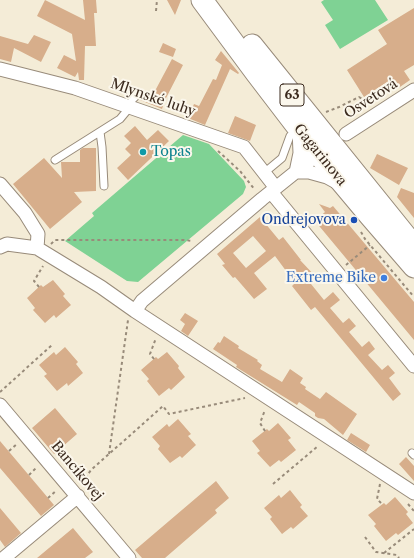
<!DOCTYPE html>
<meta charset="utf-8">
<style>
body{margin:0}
canvas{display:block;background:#f4ecd7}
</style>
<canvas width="414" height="558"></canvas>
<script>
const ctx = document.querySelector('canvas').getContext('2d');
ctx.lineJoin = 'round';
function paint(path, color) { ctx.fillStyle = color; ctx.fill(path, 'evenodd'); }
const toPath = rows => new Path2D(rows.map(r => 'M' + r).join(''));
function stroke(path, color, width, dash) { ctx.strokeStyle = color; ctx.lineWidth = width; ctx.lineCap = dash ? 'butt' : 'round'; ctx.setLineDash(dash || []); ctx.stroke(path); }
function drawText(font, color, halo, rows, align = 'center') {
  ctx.font = font + ' "Libre Caslon Text",serif'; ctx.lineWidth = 4; ctx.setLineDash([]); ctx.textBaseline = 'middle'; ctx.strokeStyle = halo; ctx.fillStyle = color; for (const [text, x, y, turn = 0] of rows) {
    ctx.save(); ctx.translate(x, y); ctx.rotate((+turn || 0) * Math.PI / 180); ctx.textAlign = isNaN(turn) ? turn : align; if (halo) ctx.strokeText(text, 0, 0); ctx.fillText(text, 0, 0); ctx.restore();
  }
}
const green = toPath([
 [324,0,375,0,388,20,340,49,325,25,333,20,321,2],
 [183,135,209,144,244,181,246,187,243,194,138,282,127,281,65,241,94,216,92,213]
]);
const building = toPath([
 [45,0,85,20,83,0,96,0,97,13,94,13,96,46,85,46,84,80,79,80,78,72,75,77,57,68,64,55,76,61,72,34,37,16],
 [167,0,181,0,175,15],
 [414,8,414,65,404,71,410,80,397,89,390,80,364,97,347,70,387,44,378,30],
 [34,35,51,42,41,62,14,48,11,62,0,59,0,36,28,44],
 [163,43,176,49,173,57,159,52],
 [221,51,239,73,238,74,230,69,205,125,188,118,194,104,199,106,213,79,216,80,222,65,215,60],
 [172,59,183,65,165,100,162,109,140,100,142,91,151,95,153,89,156,89],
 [235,116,256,125,250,141,228,133],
 [135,126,147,140,158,130,169,141,128,180,117,168,131,155,125,149,131,143,124,136],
 [83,148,96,148,96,191,74,192,82,202,50,229,13,184,44,158,62,178,61,162,80,162,80,150],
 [377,154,408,168,399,185,370,168],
 [401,188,414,193,414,218,397,197],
 [319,204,330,208,333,206,414,302,414,340,315,221,325,212],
 [260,217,279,240,283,237,301,260,300,260,317,278,311,284,324,300,333,292,340,300,330,308,343,323,349,318,356,326,349,332,362,347,369,341,375,349,368,355,382,370,388,365,395,373,389,378,401,394,393,401,315,307,311,310,292,286,295,283,275,256,254,273,267,289,254,299,235,277,233,278,222,265,225,264,217,254],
 [253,236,266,251,246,268,233,253],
 [53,280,65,294,63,296,71,305,56,318,54,315,45,323,33,310,35,308,27,298,41,285,43,287],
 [185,313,198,321,188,336,181,331,185,324,180,320],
 [224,336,239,346,238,348,258,360,257,361,262,365,260,369,282,382,290,369,303,378,300,383,306,387,305,389,320,399,326,392,357,414,343,435,324,419,318,418,315,416,315,413,299,402,297,405,236,367,237,365,213,349,218,342,220,343],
 [65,347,78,362,76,364,83,373,68,386,67,383,57,391,44,376,47,374,39,365,54,352,56,355],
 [167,352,179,366,178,368,185,377,171,390,169,388,159,396,147,381,149,379,141,370,156,357,158,359],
 [55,408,77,434,54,454,32,428],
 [178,419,191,434,188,436,196,445,182,458,180,456,170,463,158,449,160,446,152,437,167,424,169,427],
 [278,423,291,438,288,440,296,450,281,462,279,460,270,467,257,453,260,451,252,441,267,429,269,431],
 [351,433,370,445,366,452,347,440],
 [0,441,54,505,41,516,0,468],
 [406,457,414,466,414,481,399,464],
 [216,481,229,498,215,510,217,513,165,558,142,558,135,550],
 [290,490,302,505,300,507,308,516,293,529,291,527,282,534,270,519,272,517,264,508,279,495,281,498],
 [395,497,408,512,406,514,413,523,398,535,396,533,386,541,374,526,376,524,368,515,384,503,386,505],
 [0,508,21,533,5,547,0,540],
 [73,528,93,552,85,558,37,558]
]);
const path = toPath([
 [156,11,157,0],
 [326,112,339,107,359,97,370,104],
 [218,151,240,171,255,190],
 [361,232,365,239,414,297],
 [51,244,55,240,184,240,193,241],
 [346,265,370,245],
 [39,287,34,281,43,266],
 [154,359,150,354,156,338],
 [0,392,52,345],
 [265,431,260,423,265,410],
 [9,451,17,444],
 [109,454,128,320],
 [29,475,37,467],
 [82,483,91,470,163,406,169,414,245,398],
 [273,484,318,446],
 [380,484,377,499,382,504],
 [48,498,57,490],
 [408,504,414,511],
 [365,537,376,552,397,555,399,558],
 [384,553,414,529]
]);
const lane = toPath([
 [100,132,102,147,104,186],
 [55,160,120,119,130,107,132,100,136,96],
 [264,173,282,158,290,136],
 [412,453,414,455]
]);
const street = toPath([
 [0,69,75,88,244,147,276,188],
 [346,134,414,90],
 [296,172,309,172,327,177,338,183],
 [296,172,300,153,299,130],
 [0,184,25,213,38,234,37,248],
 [271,192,414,366],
 [0,247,7,244,37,248,101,287,135,311,142,301,262,199,318,154],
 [135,311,414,493],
 [0,405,129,558],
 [4,558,78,496]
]);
const primary = toPath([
 [202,0,256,73,318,154,370,216,414,267],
 [252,45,414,246]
]);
const markers = [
 [143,152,4,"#0f9aa8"],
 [354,220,4,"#1a4fb4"],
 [384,278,4,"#3f7fe0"]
];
const shields = [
 [292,95,24]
];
const shieldNames = [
 ["63",292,95]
];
const streetNames = [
 ["Mlynské luhy",153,98,19],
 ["Osvetová",371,99,-33],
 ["Gagarinova",320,155,51],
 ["Bancíkovej",77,471,50]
];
const cultureNames = [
 ["Topas",151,152]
];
const transitNames = [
 ["Ondrejovova",346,220]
];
const shopNames = [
 ["Extreme Bike",376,278]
];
paint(green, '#7fd294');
paint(building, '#d7ae8b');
stroke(lane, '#988b7a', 9);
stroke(street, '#988b7a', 15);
stroke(primary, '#988b7a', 23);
stroke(path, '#988b7a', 2, [3, 3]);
stroke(lane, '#fff', 7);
stroke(street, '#fff', 13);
stroke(primary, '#fff', 21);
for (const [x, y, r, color] of markers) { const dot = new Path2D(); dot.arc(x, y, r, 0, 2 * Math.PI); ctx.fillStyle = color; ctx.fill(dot); stroke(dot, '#fbf7ec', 1.5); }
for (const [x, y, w] of shields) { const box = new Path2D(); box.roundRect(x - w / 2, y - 11, w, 22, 3); ctx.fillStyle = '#fbf7ec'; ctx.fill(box); stroke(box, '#3b2a1e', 1); }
drawText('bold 13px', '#3b2a1e', null, shieldNames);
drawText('14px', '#3b2a1e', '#fbf7ec', streetNames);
drawText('14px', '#0d838f', '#fbf7ec', cultureNames, 'left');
drawText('14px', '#164399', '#fbf7ec', transitNames, 'right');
drawText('14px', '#366cbe', '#fbf7ec', shopNames, 'right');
</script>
